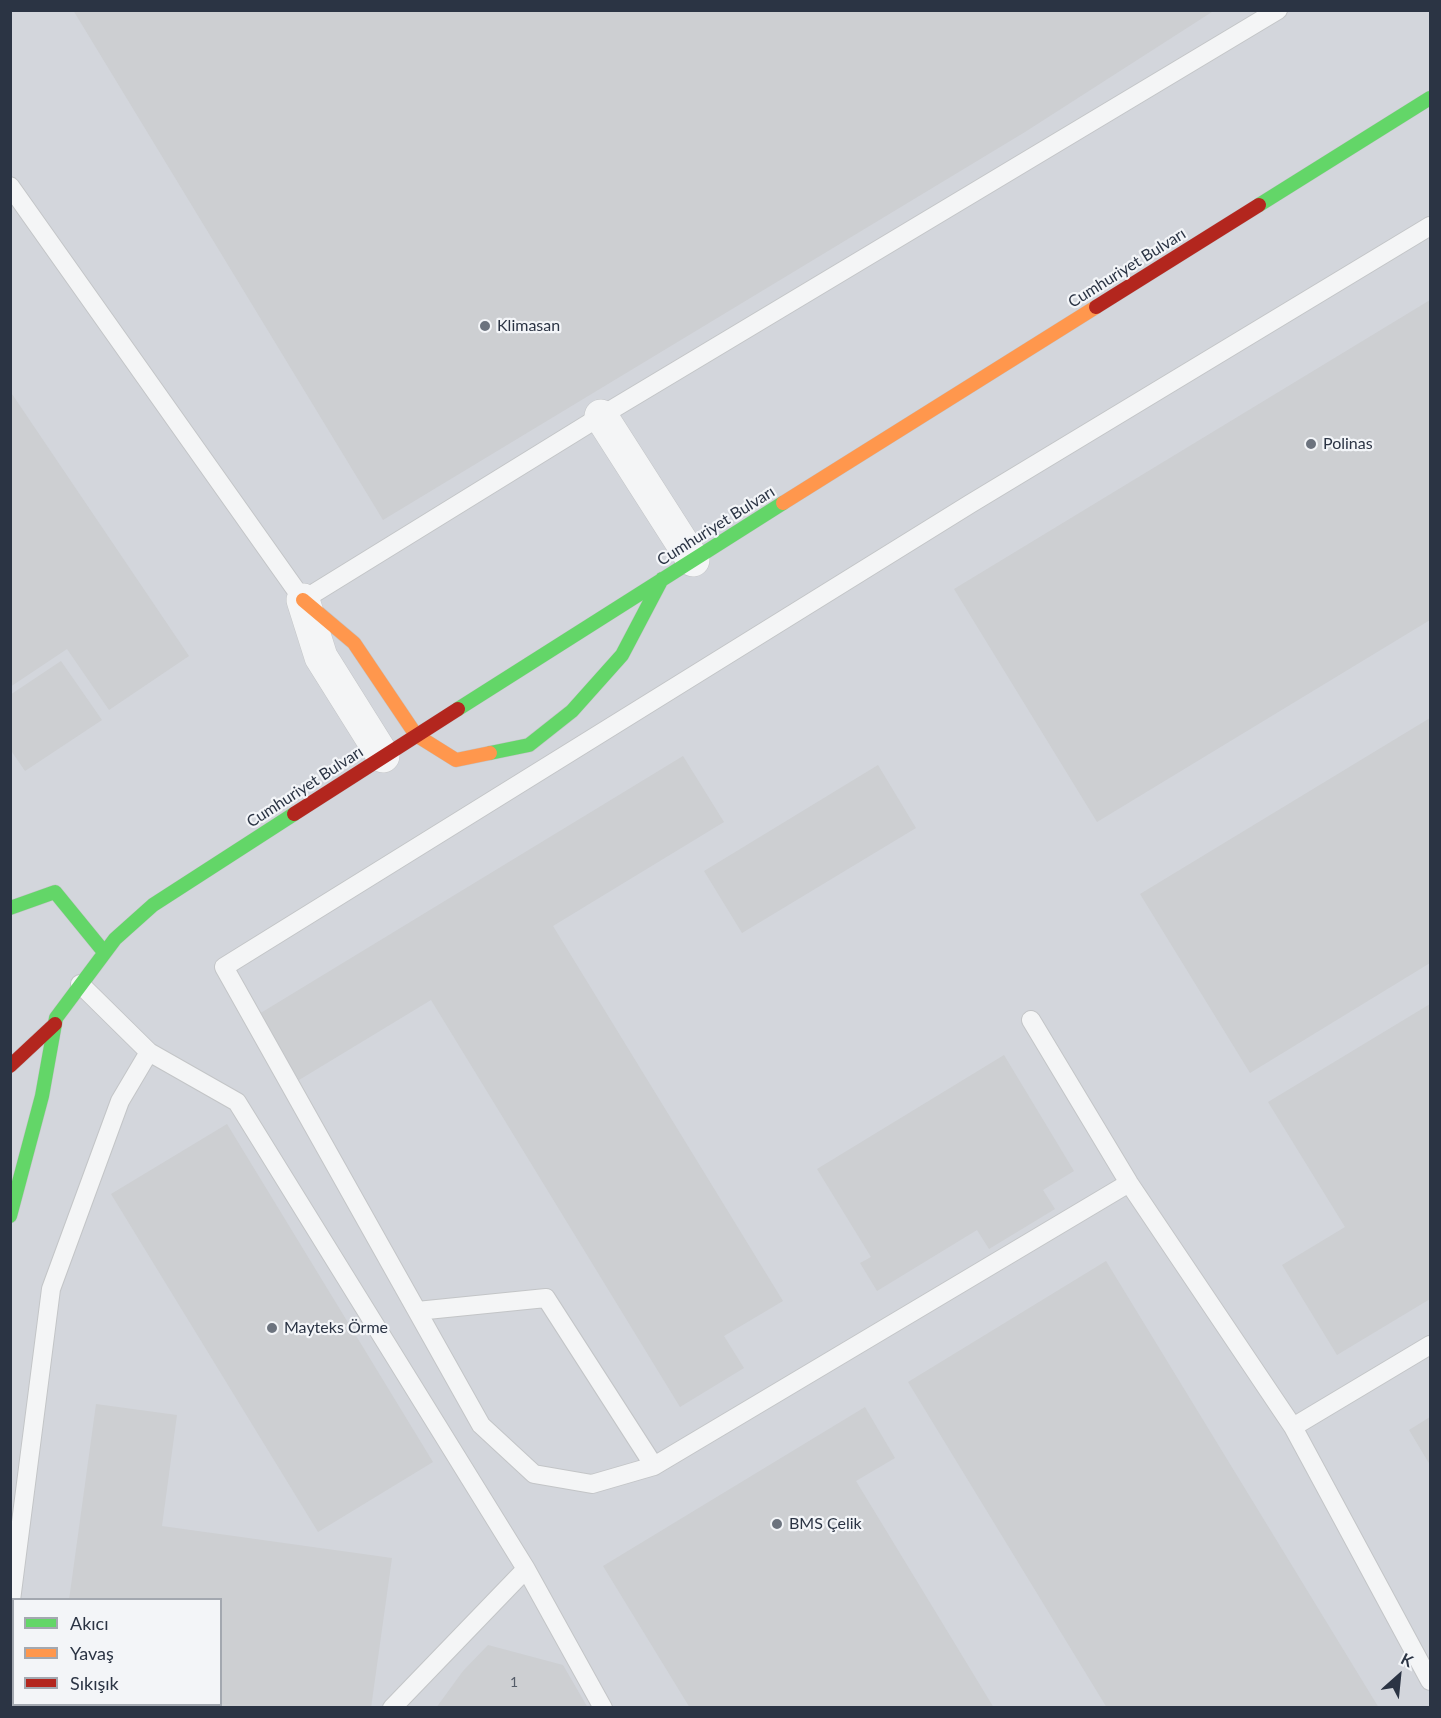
<!DOCTYPE html>
<meta charset="utf-8">
<style>
body{margin:0}
#map{position:relative;width:1441px;height:1718px;overflow:hidden;background:#e5e7e9;font-family:Lato,sans-serif}
canvas{display:block}
.frame{position:absolute;inset:0;border:12px solid #2b3444;pointer-events:none}
.legend{position:absolute;left:12px;top:1598px;width:210px;height:108px;box-sizing:border-box;background:#f3f5f8;border:2px solid #a3a8b0;margin:0;padding:8px 10px;list-style:none;font-size:18px;color:#2b3444}
.legend li{display:flex;align-items:center;gap:12px;height:30px}
.legend b{width:30px;border:2px solid #a3a8b0}
.north{position:absolute;left:1369px;top:1646px;width:60px;height:60px;-webkit-text-stroke:4px #f3f5f8;paint-order:stroke;rotate:27deg;font-size:16px;font-weight:700;line-height:24px;text-align:center;color:#2b3444}
.north::after{content:'';display:block;margin:auto;width:21px;height:27px;background:#2b3444;clip-path:polygon(50% 0,100% 100%,50% 72%,0 100%)}
</style>
<div id="map">
<canvas width="1441" height="1718"></canvas>
<div class="frame"></div>
<ul class="legend">
<li><b style="height:8px;background:#63d668"></b>Akıcı</li>
<li><b style="height:8px;background:#ff974d"></b>Yavaş</li>
<li><b style="height:8px;background:#b3261e"></b>Sıkışık</li>
</ul>
<div class="north">K</div>
</div>
<script>
const ctx = document.querySelector('canvas').getContext('2d');
ctx.lineJoin = 'round';
function paint(path, color) { ctx.fillStyle = color; ctx.fill(path, 'evenodd'); }
const toPath = rows => new Path2D(rows.map(r => 'M' + r).join(''));
function stroke(path, color, width, dash) { ctx.strokeStyle = color; ctx.lineWidth = width; ctx.lineCap = dash ? 'butt' : 'round'; ctx.setLineDash(dash || []); ctx.stroke(path); }
function drawText(font, color, halo, rows, align = 'center') {
  ctx.font = font + ' Lato,sans-serif'; ctx.lineWidth = 4.5; ctx.setLineDash([]); ctx.textBaseline = 'middle'; ctx.strokeStyle = halo; ctx.fillStyle = color; for (const [text, x, y, turn = 0] of rows) {
    ctx.save(); ctx.translate(x, y); ctx.rotate((+turn || 0) * Math.PI / 180); ctx.textAlign = isNaN(turn) ? turn : align; if (halo) ctx.strokeText(text, 0, 0); ctx.fillText(text, 0, 0); ctx.restore();
  }
}
const built = toPath([
 [11,11,1430,11,1430,1707,11,1708],
 [14,1600,220,1600,220,1704,14,1704]
]);
const building = toPath([
 [73,10,1215,10,1025,132,383,520],
 [1430,300,1430,620,1097,822,954,589],
 [10,391,189,656,109,710,67,649,10,687],
 [61,661,102,720,25,771,10,749,10,695],
 [1430,718,1430,963,1250,1073,1140,894],
 [683,756,724,822,553,926,783,1301,724,1336,744,1368,680,1407,431,1000,299,1080,259,1014],
 [878,765,916,828,742,933,704,871],
 [1430,1004,1430,1299,1337,1355,1282,1265,1345,1227,1268,1102],
 [1004,1055,1074,1171,1043,1190,1055,1209,989,1249,977,1230,877,1291,860,1263,871,1257,817,1169],
 [227,1124,433,1462,318,1532,111,1194],
 [1106,1261,1379,1708,1107,1708,908,1382],
 [96,1404,177,1415,162,1526,392,1558,371,1708,55,1708,55,1704,220,1704,220,1600,69,1600],
 [865,1407,895,1458,856,1481,994,1708,690,1708,603,1566],
 [1430,1417,1430,1465,1409,1430],
 [488,1645,563,1665,588,1708,436,1708,463,1671]
]);
const lane = toPath([
 [10,186,303,600,601,416,1278,10],
 [80,984,149,1052,237,1102,526,1569,603,1708],
 [1031,1020,1129,1183,1293,1427],
 [1129,1183,654,1466,592,1484,534,1474,481,1425,224,967,970,504,1430,226],
 [417,1311,546,1298,654,1466],
 [1430,1345,1293,1427,1430,1681],
 [10,1608,51,1289,120,1101,149,1052],
 [392,1708,526,1569]
]);
const street = toPath([
 [601,416,693,560],
 [303,600,321,657,383,756]
]);
const fast = toPath([
 [1259,205,1430,98],
 [458,709,783,503],
 [490,753,529,745,572,711,622,655,662,579],
 [10,908,55,892,104,952],
 [10,1216,42,1096,56,1018,115,939,153,905,294,814]
]);
const slow = toPath([
 [783,503,1096,307],
 [303,600,354,643,416,735,456,760,490,753]
]);
const jam = toPath([
 [1096,307,1259,205],
 [294,814,458,709],
 [10,1066,55,1024]
]);
const markers = [
 [485,326,6,"#6c737e"],
 [1311,444,6,"#6c737e"],
 [272,1328,6,"#6c737e"],
 [777,1524,6,"#6c737e"]
];
const numberNames = [
 ["1",514,1682]
];
const streetNames = [
 ["Cumhuriyet Bulvarı",1127,268,-32],
 ["Cumhuriyet Bulvarı",716,526,-32],
 ["Cumhuriyet Bulvarı",305,787,-33]
];
const poiNames = [
 ["Klimasan",497,326],
 ["Polinas",1323,444],
 ["Mayteks Örme",284,1328],
 ["BMS Çelik",789,1524]
];
paint(built, '#d3d6dc');
paint(building, '#cdcfd2');
stroke(lane, '#c3c5c7', 20);
stroke(street, '#c3c5c7', 34);
stroke(fast, '#c3c5c7', 15);
stroke(slow, '#c3c5c7', 15);
stroke(jam, '#c3c5c7', 15);
stroke(lane, '#f4f5f6', 18);
stroke(street, '#f4f5f6', 33);
stroke(fast, '#63d668', 14);
stroke(slow, '#ff974d', 14);
stroke(jam, '#b3261e', 14);
for (const [x, y, r, color] of markers) { const dot = new Path2D(); dot.arc(x, y, r, 0, 2 * Math.PI); ctx.fillStyle = color; ctx.fill(dot); stroke(dot, '#f3f5f8', 2); }
drawText('14px', '#545c68', null, numberNames);
drawText('16px', '#2b3444', '#f3f5f8', streetNames);
drawText('16px', '#2b3444', '#f3f5f8', poiNames, 'left');
</script>
